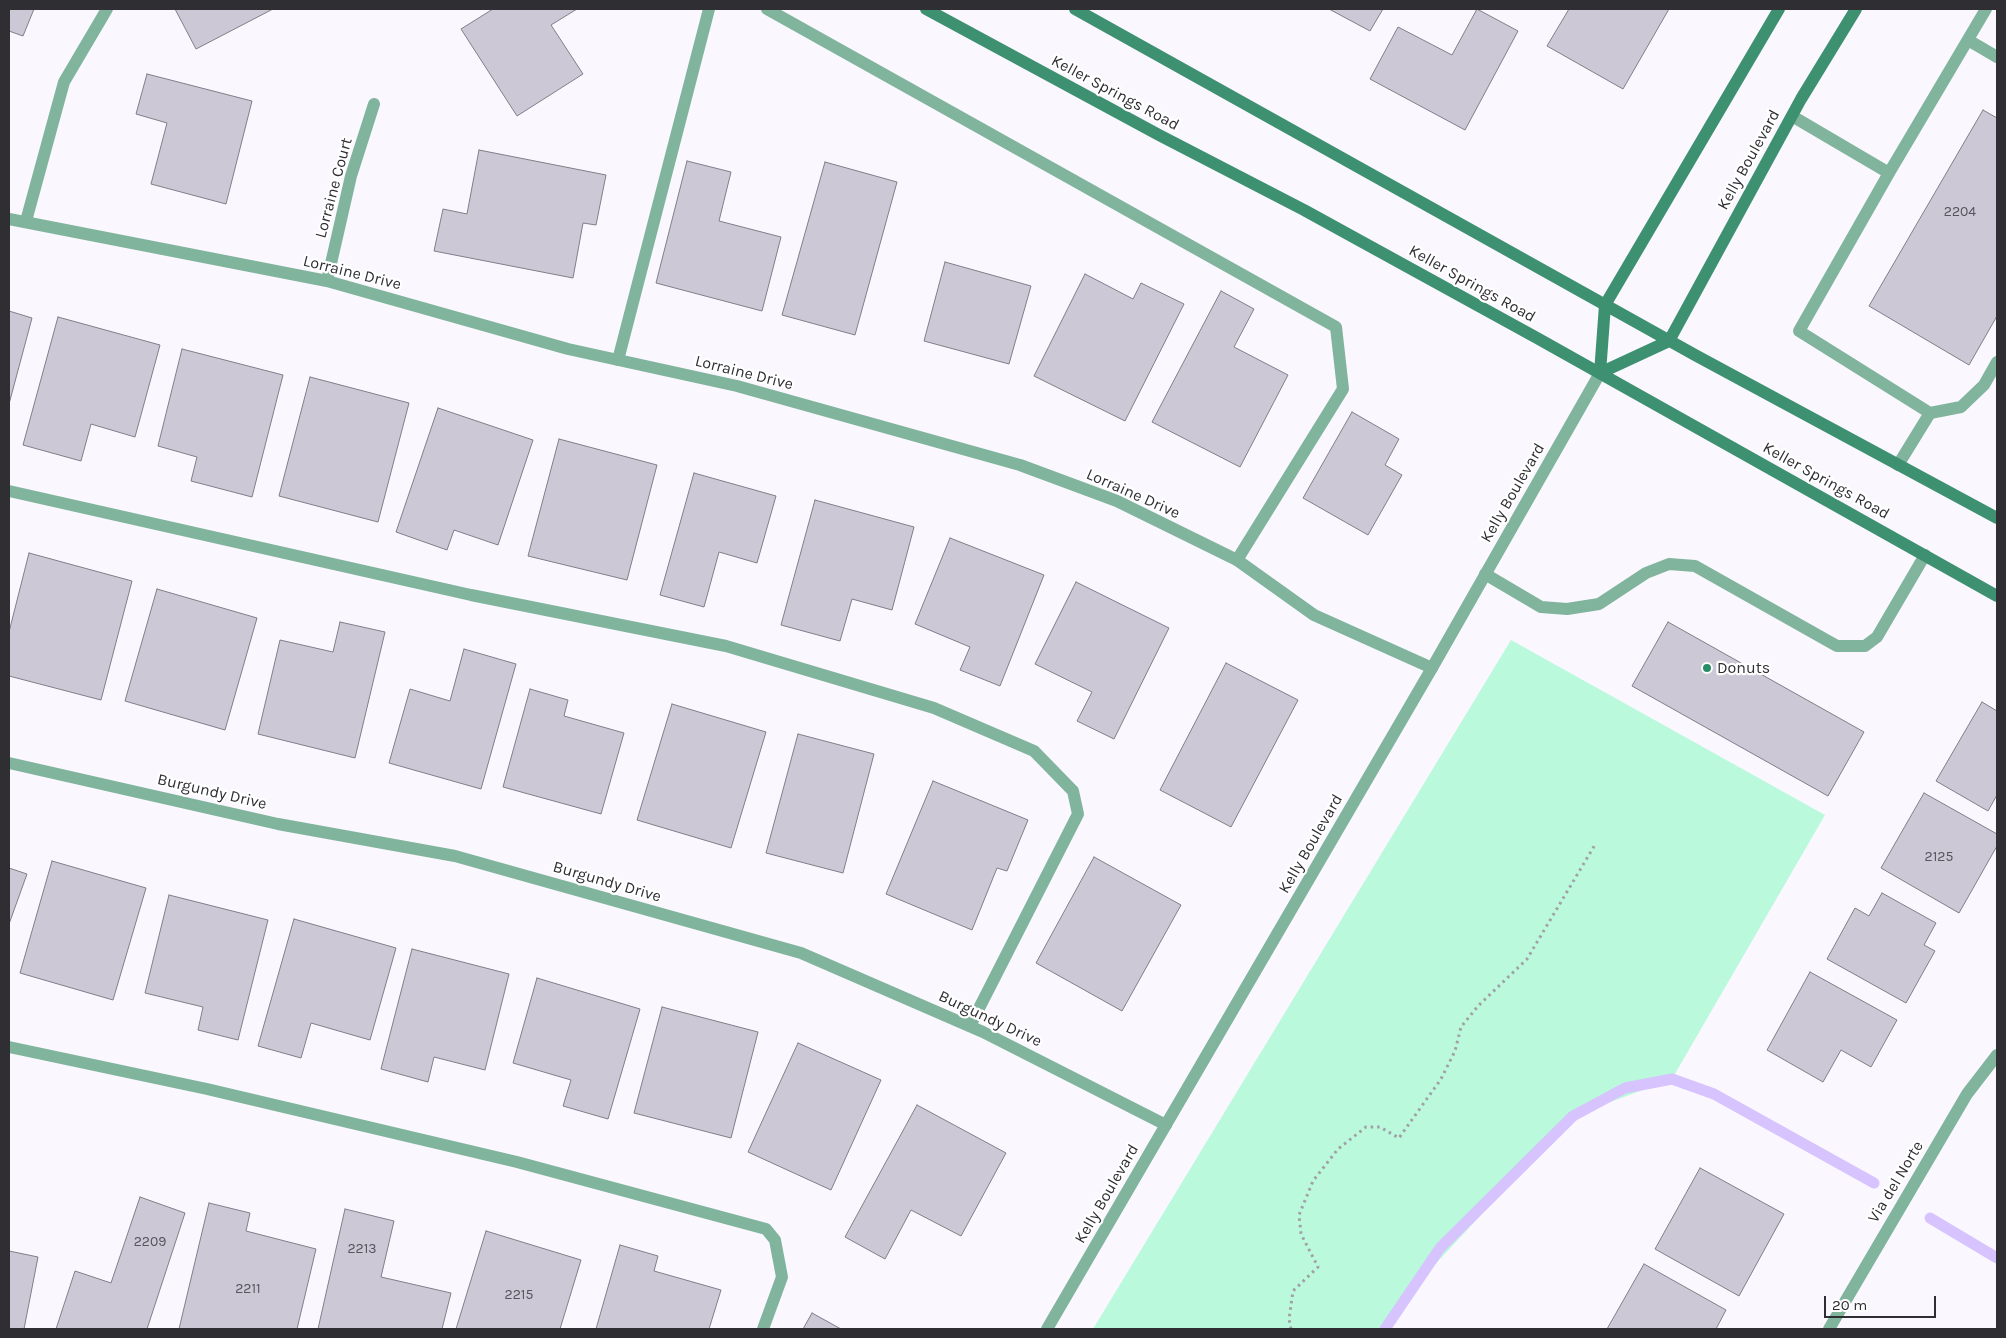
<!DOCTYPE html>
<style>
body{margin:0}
#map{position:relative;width:2006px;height:1338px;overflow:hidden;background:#faf7ff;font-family:Karla,sans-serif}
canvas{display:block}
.frame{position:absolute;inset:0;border:10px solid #2f2e33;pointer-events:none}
.scale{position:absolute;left:1824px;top:1296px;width:112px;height:22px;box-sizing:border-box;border:2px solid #2f2e33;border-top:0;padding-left:6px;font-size:15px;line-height:18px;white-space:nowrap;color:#2f2e33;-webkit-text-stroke:4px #fff;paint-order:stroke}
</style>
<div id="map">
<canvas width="2006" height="1338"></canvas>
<div class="frame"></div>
<div class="scale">20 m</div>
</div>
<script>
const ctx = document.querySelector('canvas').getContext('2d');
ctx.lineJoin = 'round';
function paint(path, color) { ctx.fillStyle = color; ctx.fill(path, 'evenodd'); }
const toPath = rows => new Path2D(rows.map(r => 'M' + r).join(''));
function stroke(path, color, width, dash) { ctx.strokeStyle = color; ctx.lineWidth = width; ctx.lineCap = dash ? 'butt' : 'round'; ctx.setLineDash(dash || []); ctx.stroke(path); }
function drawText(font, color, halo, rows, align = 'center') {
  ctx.font = font + ' Karla,sans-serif'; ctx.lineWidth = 4.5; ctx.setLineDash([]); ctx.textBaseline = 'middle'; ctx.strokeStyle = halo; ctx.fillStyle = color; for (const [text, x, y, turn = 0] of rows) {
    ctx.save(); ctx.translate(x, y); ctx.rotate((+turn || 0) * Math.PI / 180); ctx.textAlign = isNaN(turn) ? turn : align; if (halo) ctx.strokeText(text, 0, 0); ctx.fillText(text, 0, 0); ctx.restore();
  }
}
const green = toPath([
 [1511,640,1825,815,1672,1079,1573,1116,1414,1287,1380,1329,1093,1329]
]);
const stream = toPath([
 [1930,1218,1997,1258],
 [1385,1329,1440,1248,1573,1116,1625,1088,1672,1079,1714,1094,1874,1183]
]);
const building = toPath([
 [9,9,34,9,23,36,9,31,9,9],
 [175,9,273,9,196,49,175,9],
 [493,9,577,9,551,25,583,74,517,116,461,29,493,9],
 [1329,9,1383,9,1370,31,1329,9],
 [1477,9,1518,31,1465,130,1370,79,1398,27,1452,55,1477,9],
 [1569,9,1669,9,1623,89,1547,46,1569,9],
 [147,74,252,101,226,204,151,184,167,123,136,114,147,74],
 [1983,110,1997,118,1997,316,1969,365,1869,306,1983,110],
 [479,150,606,175,596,225,583,223,573,278,434,251,443,209,467,214,479,150],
 [687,161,731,172,719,221,781,237,762,311,656,283,687,161],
 [825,162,897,182,855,335,782,315,825,162],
 [945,262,1031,286,1009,364,924,341,945,262],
 [1085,274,1133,299,1141,283,1184,304,1125,421,1034,376,1085,274],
 [1221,291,1254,309,1234,347,1288,375,1240,467,1152,422,1221,291],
 [9,311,32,318,9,404,9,311],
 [58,317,160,345,135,437,91,424,81,461,23,445,58,317],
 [182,349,283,375,252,497,191,481,197,457,158,446,182,349],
 [310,377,409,403,378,522,279,496,310,377],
 [438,408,533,440,498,545,454,530,447,550,396,532,438,408],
 [1352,412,1399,439,1385,465,1402,475,1368,535,1303,498,1352,412],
 [559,439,657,465,627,580,528,556,559,439],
 [694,473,776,496,757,563,719,552,704,607,660,595,694,473],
 [815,500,914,527,892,610,852,599,840,641,781,625,815,500],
 [950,538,1044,575,1000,686,960,670,970,647,915,624,950,538],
 [29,553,132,581,101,700,9,676,9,632,29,553],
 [1076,582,1169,628,1114,739,1077,721,1092,692,1035,664,1076,582],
 [157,589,257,618,225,730,125,701,157,589],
 [340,622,385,632,355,758,258,734,280,640,333,652,340,622],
 [1668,622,1864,732,1828,796,1632,686,1668,622],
 [464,649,516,664,481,789,389,763,410,689,450,701,464,649],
 [1226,663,1298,700,1231,827,1160,790,1226,663],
 [530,689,568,700,564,716,624,733,601,814,503,787,530,689],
 [1982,702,1997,711,1997,795,1988,811,1936,781,1982,702],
 [672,704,766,732,731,848,637,820,672,704],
 [798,734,874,754,843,873,766,853,798,734],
 [933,781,1028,820,1007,871,997,868,972,930,886,894,933,781],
 [1924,793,1997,834,1997,846,1959,913,1881,868,1924,793],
 [1094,857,1181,905,1122,1011,1036,963,1094,857],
 [52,861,146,888,113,1000,20,973,52,861],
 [9,868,27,874,9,924,9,868],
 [1882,893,1936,923,1924,945,1935,951,1906,1003,1827,959,1855,908,1869,916,1882,893],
 [169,895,268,920,238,1040,198,1030,203,1007,145,993,169,895],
 [294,919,396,948,370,1040,311,1023,301,1058,258,1046,294,919],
 [412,949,509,974,485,1070,434,1057,428,1082,381,1069,412,949],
 [1810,972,1897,1020,1871,1067,1841,1050,1823,1082,1767,1050,1810,972],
 [537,978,640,1009,608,1119,563,1106,571,1080,513,1063,537,978],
 [662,1007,758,1032,731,1138,634,1113,662,1007],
 [798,1043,881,1080,831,1190,748,1152,798,1043],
 [917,1105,1006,1153,961,1236,911,1210,885,1259,845,1237,917,1105],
 [1700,1168,1784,1214,1739,1296,1655,1249,1700,1168],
 [140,1197,185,1213,147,1329,56,1329,75,1271,111,1283,140,1197],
 [209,1203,250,1213,246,1231,316,1249,297,1329,179,1329,209,1203],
 [345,1209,394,1221,381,1277,451,1293,442,1329,318,1329,345,1209],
 [486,1231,581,1260,560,1329,456,1329,486,1231],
 [620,1245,658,1256,654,1271,721,1290,709,1329,596,1329,620,1245],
 [9,1251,38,1257,24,1329,9,1329,9,1251],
 [1644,1264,1726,1310,1716,1329,1607,1329,1644,1264],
 [812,1313,841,1329,803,1329,812,1313]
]);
const path = toPath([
 [1291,1329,1289,1319,1293,1291,1318,1267,1301,1234,1299,1215,1313,1181,1338,1149,1366,1127,1380,1127,1399,1138,1441,1079,1455,1051,1461,1027,1478,1006,1527,959,1596,843]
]);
const service = toPath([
 [767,9,1336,327,1343,389,1237,560],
 [1968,40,1997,57],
 [1792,116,1889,173,1986,9],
 [1889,173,1799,331,1930,413,1961,407,1984,385,1997,362],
 [26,221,64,82,107,9],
 [618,360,709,9],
 [1898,465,1930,413],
 [9,491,471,595,726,646,934,708,1034,751,1073,791,1078,814,970,1026],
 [1485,574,1541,607,1567,609,1599,604,1646,573,1669,564,1695,566,1837,646,1865,646,1877,637,1925,555],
 [9,1047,207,1089,517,1162,766,1229,775,1240,782,1277,763,1329]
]);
const minor = toPath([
 [9,219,327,281,568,349,737,386,1020,465,1117,501,1237,560,1314,615,1432,668],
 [327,281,351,176,374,104],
 [9,763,278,824,455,856,801,953,983,1032,1166,1125],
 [1829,1329,1967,1094,1997,1055]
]);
const tertiary = toPath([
 [1047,1329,1432,668,1600,373]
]);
const secondary = toPath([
 [926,9,1159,135,1304,210,1537,338,1997,596],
 [1075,9,1695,355,1997,518],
 [1600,373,1669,341,1801,99,1856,9],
 [1600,373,1605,305,1779,9]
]);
const markers = [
 [1707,668,5,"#298d68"]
];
const numberNames = [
 ["2204",1960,212],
 ["2125",1939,857],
 ["2209",150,1242],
 ["2213",362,1249],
 ["2211",248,1289],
 ["2215",519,1295]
];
const streetNames = [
 ["Keller Springs Road",1115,93,28],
 ["Kelly Boulevard",1749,160,-61],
 ["Lorraine Court",334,188,-75],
 ["Lorraine Drive",352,273,14],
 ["Keller Springs Road",1472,284,29],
 ["Lorraine Drive",744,373,14],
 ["Keller Springs Road",1826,481,29],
 ["Kelly Boulevard",1513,493,-60],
 ["Lorraine Drive",1133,494,24],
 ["Burgundy Drive",212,792,13],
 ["Kelly Boulevard",1311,844,-60],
 ["Burgundy Drive",607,882,16],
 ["Burgundy Drive",990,1019,25],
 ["Via del Norte",1896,1182,-59],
 ["Kelly Boulevard",1107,1194,-60]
];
const poiNames = [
 ["Donuts",1717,668]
];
paint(green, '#baf9db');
stroke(stream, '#d7c3fe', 11);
paint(building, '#ccc8d5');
stroke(building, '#817d89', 1);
stroke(path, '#a2a0a7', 3, [2.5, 4]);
stroke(service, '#81b49c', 12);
stroke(minor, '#81b49c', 12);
stroke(tertiary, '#81b49c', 12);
stroke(secondary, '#3e9170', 12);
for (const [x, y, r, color] of markers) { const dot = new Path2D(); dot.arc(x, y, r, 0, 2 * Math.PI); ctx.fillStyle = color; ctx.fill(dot); stroke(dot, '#fff', 2); }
drawText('14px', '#56545c', null, numberNames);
drawText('16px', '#2f2e33', '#fff', streetNames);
drawText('16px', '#2f2e33', '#fff', poiNames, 'left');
</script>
